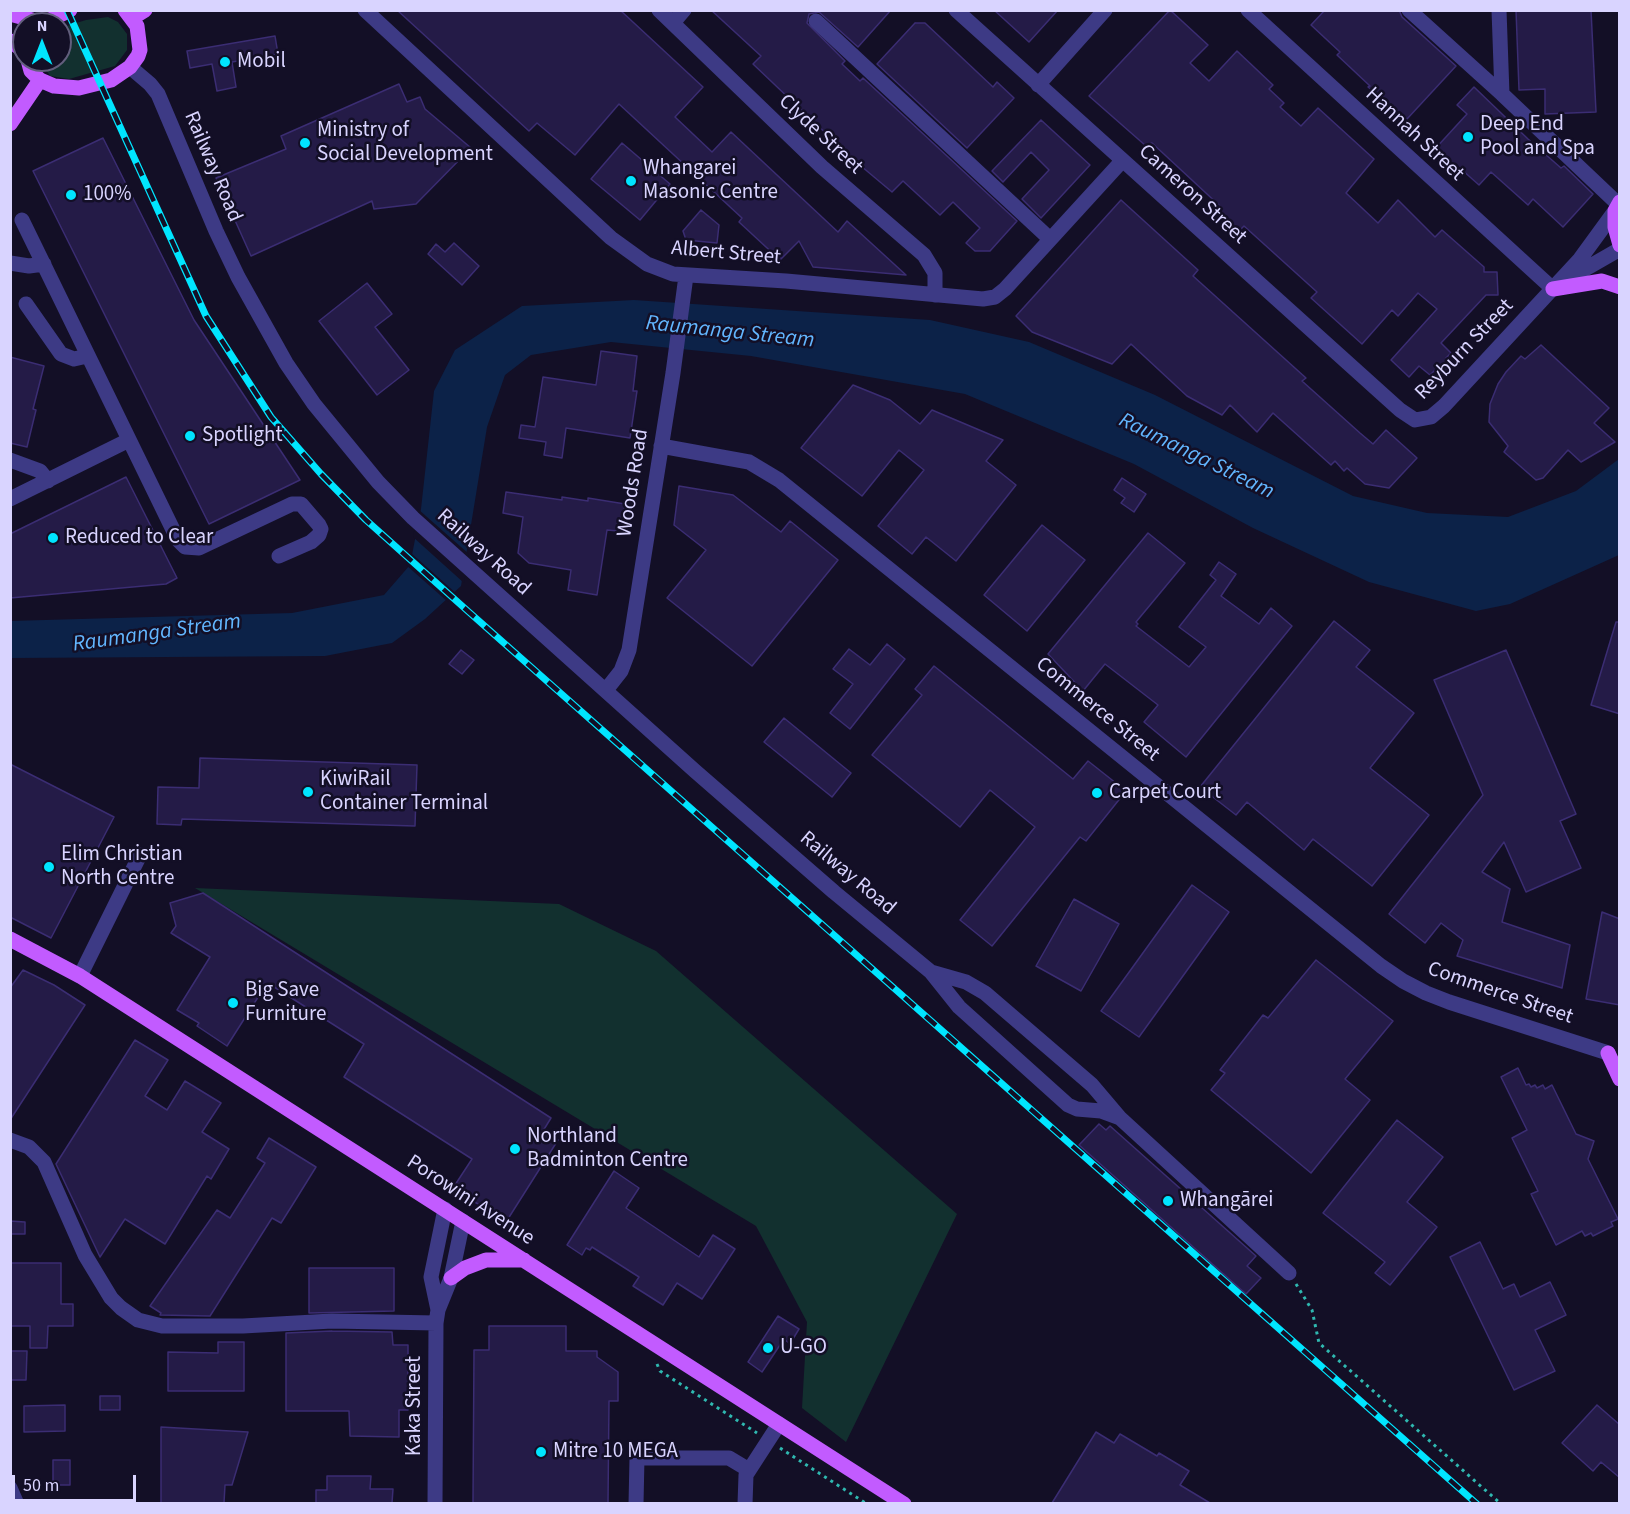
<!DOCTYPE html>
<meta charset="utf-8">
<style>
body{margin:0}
#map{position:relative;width:1630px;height:1514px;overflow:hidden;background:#130f26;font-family:"Source Sans 3",sans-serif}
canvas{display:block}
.frame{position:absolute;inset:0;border:12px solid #d9d4ff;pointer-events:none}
.north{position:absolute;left:12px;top:12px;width:60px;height:60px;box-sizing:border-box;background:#130f26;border:2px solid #625e7d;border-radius:50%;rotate:0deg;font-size:16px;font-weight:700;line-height:24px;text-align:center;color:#d9d4ff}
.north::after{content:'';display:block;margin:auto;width:21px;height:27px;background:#00e5ff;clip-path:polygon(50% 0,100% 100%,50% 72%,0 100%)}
.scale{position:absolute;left:12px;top:1475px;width:124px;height:27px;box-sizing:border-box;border:3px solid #d9d4ff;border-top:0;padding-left:8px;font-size:18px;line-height:21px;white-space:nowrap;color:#d9d4ff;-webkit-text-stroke:4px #130f26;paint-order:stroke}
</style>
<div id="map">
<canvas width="1630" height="1514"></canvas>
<div class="frame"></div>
<div class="north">N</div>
<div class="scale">50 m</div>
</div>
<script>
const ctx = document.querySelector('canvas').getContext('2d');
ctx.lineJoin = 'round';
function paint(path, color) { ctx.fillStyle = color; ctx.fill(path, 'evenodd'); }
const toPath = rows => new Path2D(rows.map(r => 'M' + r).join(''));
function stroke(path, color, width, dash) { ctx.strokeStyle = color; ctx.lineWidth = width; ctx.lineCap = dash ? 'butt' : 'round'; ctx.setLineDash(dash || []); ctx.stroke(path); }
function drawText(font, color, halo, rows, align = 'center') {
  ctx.font = font + ' "Source Sans 3",sans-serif'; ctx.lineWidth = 5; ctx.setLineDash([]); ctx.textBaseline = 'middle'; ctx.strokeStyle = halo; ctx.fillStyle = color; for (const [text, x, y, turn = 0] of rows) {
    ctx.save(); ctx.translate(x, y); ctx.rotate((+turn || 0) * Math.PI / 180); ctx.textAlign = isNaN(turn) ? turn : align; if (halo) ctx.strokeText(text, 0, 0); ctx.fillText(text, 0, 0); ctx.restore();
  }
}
const green = toPath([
 [108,17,118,22,127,34,127,50,115,66,69,79,50,76,40,60,60,60,60,28,86,20],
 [195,888,559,904,656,951,957,1214,846,1442,802,1408,807,1322,756,1226]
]);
const water = toPath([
 [634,300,930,320,1029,342,1155,395,1353,496,1427,513,1508,517,1576,491,1619,459,1619,555,1510,604,1476,611,1369,582,1253,528,1134,464,965,394,751,356,611,342,531,355,505,375,487,427,461,586,425,619,392,643,325,656,11,658,10,621,292,613,384,595,410,565,421,509,434,391,455,350,522,306]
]);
const pier = toPath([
 [418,509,469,554,464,583,413,537],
 [410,552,457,594,448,602,406,565]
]);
const building = toPath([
 [397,10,620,10,703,87,675,117,712,152,731,132,838,232,847,221,906,275,813,267,799,241,780,260,739,222,742,218,619,104,575,155,537,123,529,131,397,10],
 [711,10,891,10,858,47,819,12,809,14,807,23,845,61,842,64,860,81,863,78,1017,221,990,251,975,251,966,243,980,228,953,202,940,215,903,181,892,192,855,161,753,64,761,56,711,10],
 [994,10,1058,10,1029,42,994,10],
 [1170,10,1208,45,1190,63,1209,81,1237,51,1273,85,1269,89,1284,103,1280,107,1301,126,1318,108,1374,159,1346,193,1378,223,1398,200,1435,237,1442,230,1484,267,1484,272,1497,272,1498,295,1486,295,1441,343,1451,353,1446,358,1452,363,1440,376,1434,371,1430,375,1419,366,1409,377,1391,360,1437,309,1418,293,1398,316,1392,310,1362,344,1311,298,1317,292,1244,226,1237,233,1215,213,1221,207,1152,143,1146,146,1089,96,1170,10],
 [1325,10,1399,10,1402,17,1456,66,1407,119,1368,87,1370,86,1337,55,1340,52,1311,25,1325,10],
 [1516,10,1591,10,1596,112,1545,114,1545,89,1519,90,1516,10],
 [915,23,925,23,993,87,997,82,1014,98,967,148,877,64,915,23],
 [275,36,278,54,232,62,236,87,217,91,212,64,190,68,187,51,275,36],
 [399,84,407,102,420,97,425,109,471,148,416,204,374,209,372,201,251,256,216,178,286,149,281,136,399,84],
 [1474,87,1528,139,1561,168,1564,166,1593,194,1563,227,1533,199,1528,205,1491,172,1479,185,1461,169,1458,172,1434,150,1467,114,1457,105,1474,87],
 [1041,120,1090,165,1041,218,1022,199,1049,170,1031,152,1003,182,992,171,1041,120],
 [103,138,194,320,300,480,209,524,33,171,103,138],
 [622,143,670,184,640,220,591,179,622,143],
 [1121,200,1198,270,1193,276,1306,378,1302,381,1360,433,1373,444,1386,430,1417,458,1389,488,1365,484,1347,468,1344,471,1335,461,1331,465,1273,413,1257,432,1230,405,1222,415,1187,396,1131,344,1112,364,1032,332,1016,316,1121,200],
 [701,210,719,225,717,243,686,240,683,231,701,210],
 [454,243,479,266,462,285,428,254,436,244,445,252,454,243],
 [367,283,392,314,375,327,409,370,377,395,319,321,367,283],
 [1541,345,1609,408,1594,423,1615,442,1581,462,1568,450,1543,478,1536,480,1504,452,1508,446,1489,422,1490,404,1498,384,1506,372,1521,356,1525,359,1541,345],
 [601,351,637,356,633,391,637,391,630,438,566,428,562,458,544,455,546,442,519,438,521,425,535,427,543,377,596,385,601,351],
 [10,357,44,366,33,409,36,410,27,447,10,443,10,357],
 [853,385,890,400,920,424,932,410,1003,440,986,461,1016,485,956,561,926,537,912,554,878,526,924,470,899,450,862,496,801,448,853,385],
 [126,477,177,578,166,584,10,598,10,534,126,477],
 [1122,478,1146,494,1134,512,1121,503,1125,498,1114,490,1122,478],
 [679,486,733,495,781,532,790,521,838,560,752,666,667,598,706,550,674,525,679,486],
 [506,492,562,500,562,497,588,501,588,498,625,504,622,527,618,526,618,531,607,530,597,595,568,590,571,570,529,563,518,553,523,517,503,513,506,492],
 [1042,525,1085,560,1027,631,984,595,1042,525],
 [1148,533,1185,563,1136,622,1138,624,1136,626,1189,667,1206,647,1179,627,1216,580,1210,575,1219,562,1236,574,1221,596,1259,624,1271,608,1292,626,1186,757,1144,722,1158,705,1105,664,1083,691,1048,654,1148,533],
 [1334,621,1370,650,1356,667,1414,713,1370,768,1429,815,1372,886,1313,839,1304,850,1247,802,1236,815,1200,787,1334,621],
 [1616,622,1620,622,1620,714,1591,705,1616,622],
 [887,644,905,659,850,729,830,713,853,684,833,669,849,649,870,665,887,644],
 [461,650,474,660,462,674,449,664,461,650],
 [1506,650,1576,814,1560,821,1581,868,1526,892,1504,842,1482,872,1510,889,1502,922,1570,945,1562,988,1457,956,1463,940,1441,923,1425,943,1389,914,1483,795,1434,680,1506,650],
 [934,666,1073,779,1088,761,1126,791,1086,841,1080,837,992,946,960,920,1035,827,990,790,960,827,872,755,922,695,915,689,934,666],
 [784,718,851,773,832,797,764,742,784,718],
 [200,758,417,765,415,826,182,819,181,825,157,824,158,787,199,788,200,758],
 [10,764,114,817,51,938,10,917,10,764],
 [1192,885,1229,912,1139,1037,1101,1011,1192,885],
 [203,893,551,1118,543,1131,558,1140,506,1222,453,1188,472,1159,344,1077,364,1044,271,985,262,991,227,1046,197,1026,199,1023,177,1010,210,957,171,933,176,926,170,903,203,893],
 [1074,899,1119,924,1081,991,1036,966,1074,899],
 [1602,912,1620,919,1620,1005,1586,999,1602,912],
 [1316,960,1393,1021,1345,1079,1370,1100,1311,1173,1211,1090,1225,1073,1220,1070,1263,1015,1268,1018,1316,960],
 [23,970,54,985,85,1005,10,1120,10,988,23,970],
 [135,1040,168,1060,145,1096,167,1110,185,1081,221,1103,202,1132,229,1149,211,1179,207,1176,165,1244,125,1219,100,1257,56,1164,135,1040],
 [1518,1068,1526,1085,1529,1084,1531,1087,1535,1085,1537,1088,1543,1085,1545,1089,1552,1085,1576,1134,1594,1141,1588,1159,1618,1219,1611,1222,1613,1226,1593,1236,1591,1233,1585,1236,1582,1231,1556,1245,1531,1194,1538,1191,1512,1138,1527,1130,1501,1077,1518,1068],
 [1397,1120,1443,1157,1407,1202,1437,1227,1390,1285,1375,1273,1385,1262,1323,1213,1397,1120],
 [1099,1124,1106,1130,1110,1126,1256,1256,1247,1266,1261,1278,1246,1294,1079,1145,1099,1124],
 [269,1138,316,1167,293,1204,281,1223,272,1218,210,1316,160,1315,161,1313,150,1306,217,1210,230,1218,265,1163,257,1158,269,1138],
 [614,1171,639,1188,626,1208,699,1257,713,1235,735,1249,702,1299,677,1283,663,1305,633,1286,639,1277,592,1247,590,1250,586,1248,582,1255,567,1245,614,1171],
 [10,1221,25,1222,25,1234,10,1234,10,1221],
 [1480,1242,1503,1289,1514,1284,1520,1297,1550,1282,1566,1315,1535,1330,1555,1371,1514,1390,1450,1257,1480,1242],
 [10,1263,61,1263,61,1304,73,1304,73,1326,48,1326,47,1348,30,1348,30,1326,10,1326,10,1263],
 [309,1268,394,1268,394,1311,309,1313,309,1268],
 [778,1316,799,1329,790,1344,784,1339,762,1372,748,1362,778,1316],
 [489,1326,566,1326,566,1351,597,1351,597,1357,618,1372,618,1401,609,1401,608,1503,473,1503,474,1350,489,1350,489,1326],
 [332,1331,392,1332,393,1345,408,1345,408,1410,399,1410,399,1437,350,1436,349,1411,286,1411,286,1333,332,1331],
 [218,1342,244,1342,244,1391,168,1391,168,1352,218,1353,218,1342],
 [10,1351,27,1351,26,1380,10,1380,10,1351],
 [100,1396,120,1396,120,1410,100,1410,100,1396],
 [65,1405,65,1431,24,1432,24,1406,65,1405],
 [1597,1405,1620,1425,1620,1478,1601,1462,1593,1471,1562,1443,1597,1405],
 [161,1427,248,1432,232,1485,225,1485,224,1503,161,1503,161,1427],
 [1096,1432,1114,1443,1120,1434,1157,1456,1159,1453,1189,1471,1180,1485,1210,1503,1052,1503,1096,1432],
 [53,1460,70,1460,70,1485,53,1485,53,1460],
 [327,1476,371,1476,370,1489,393,1489,392,1503,316,1503,316,1490,327,1490,327,1476]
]);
const path = toPath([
 [1296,1284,1312,1310,1319,1343,1501,1504],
 [657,1364,660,1371,757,1433],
 [780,1448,867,1504]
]);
const minor = toPath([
 [365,10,611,238,647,264,673,274,786,281,983,299,995,297,1005,289,1122,161],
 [659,10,822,167,924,255,935,273,935,295],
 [956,10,1400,410,1415,420,1431,417,1444,406,1580,259,1615,211],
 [1248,10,1553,289],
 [1409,10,1502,94,1618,204],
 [1499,10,1502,94],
 [816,21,1050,239],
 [673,23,684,10],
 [130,67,150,84,158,94,216,231,238,277,286,363,314,404,378,482,413,518,695,771,834,892,931,972,959,1007,1068,1105,1077,1109,1101,1111,1120,1118],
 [1038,85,1105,10],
 [22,220,178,540,185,547,199,548,292,504,301,504,319,525,321,529,319,535,311,542,279,556],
 [10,263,29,266,44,264],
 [1573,276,1620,249],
 [26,304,61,354,74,359,87,356],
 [661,446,749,462,779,480,1381,966,1403,981,1426,993,1449,1002,1608,1053],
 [10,460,40,471,48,481],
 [10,499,129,440],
 [606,690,621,671,629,650,673,373,686,276],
 [931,972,966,982,985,993,1092,1085,1120,1118,1289,1273],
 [80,976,140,855],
 [10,1140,29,1147,44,1162,85,1255,111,1298,121,1308,138,1320,162,1326,243,1326,332,1321,436,1323],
 [438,1310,431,1277,445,1209],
 [10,1488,17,1504],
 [435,1504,436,1323,438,1310,451,1278,463,1221],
 [636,1504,637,1458,729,1458,749,1470],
 [745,1504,746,1475,779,1424]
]);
const major = toPath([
 [10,14,43,23],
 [132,18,145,10],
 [42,24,70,10],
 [10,41,24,51],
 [28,60,31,71,40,80,54,86,79,88,111,80,130,67,138,56,140,50,137,26,125,10],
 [10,124,40,80],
 [1620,202,1615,211,1615,227,1620,245],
 [1553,289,1602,281,1620,287],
 [10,939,80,976,904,1504],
 [1608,1053,1620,1079],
 [451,1278,465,1268,486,1260,524,1260]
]);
const rail = toPath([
 [67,10,206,316,271,417,321,474,366,520,470,613,1477,1504]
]);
const markers = [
 [225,62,6,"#00e5ff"],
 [1468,137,6,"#00e5ff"],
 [305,143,6,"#00e5ff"],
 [631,181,6,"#00e5ff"],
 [71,195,6,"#00e5ff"],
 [190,436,6,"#00e5ff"],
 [53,538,6,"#00e5ff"],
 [308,792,6,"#00e5ff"],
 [1097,793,6,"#00e5ff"],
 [49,867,6,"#00e5ff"],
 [233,1003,6,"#00e5ff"],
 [515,1149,6,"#00e5ff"],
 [1168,1201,6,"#00e5ff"],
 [768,1348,6,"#00e5ff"],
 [541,1452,6,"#00e5ff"]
];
const poiNames = [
 ["Mobil",237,62],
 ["Deep End",1480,125],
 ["Pool and Spa",1480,149],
 ["Ministry of",317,131],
 ["Social Development",317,155],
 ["Whangarei",643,169],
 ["Masonic Centre",643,193],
 ["100%",83,195],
 ["Spotlight",202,436],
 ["Reduced to Clear",65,538],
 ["KiwiRail",320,780],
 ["Container Terminal",320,804],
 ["Carpet Court",1109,793],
 ["Elim Christian",61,855],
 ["North Centre",61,879],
 ["Big Save",245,991],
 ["Furniture",245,1015],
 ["Northland",527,1137],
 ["Badminton Centre",527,1161],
 ["Whangārei",1180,1201],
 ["U-GO",780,1348],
 ["Mitre 10 MEGA",553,1452]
];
const streetNames = [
 ["Clyde Street",820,135,43],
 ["Hannah Street",1414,135,43],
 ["Railway Road",212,167,67],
 ["Cameron Street",1192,195,42],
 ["Albert Street",726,254,5],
 ["Reyburn Street",1465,350,-46],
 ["Woods Road",634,483,-81],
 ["Railway Road",483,553,42],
 ["Commerce Street",1097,710,39],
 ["Railway Road",847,874,40],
 ["Commerce Street",1500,994,19],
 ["Porowini Avenue",470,1201,33],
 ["Kaka Street",415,1406,-90]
];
const waterNames = [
 ["Raumanga Stream",730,333,6],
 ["Raumanga Stream",1196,457,26],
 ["Raumanga Stream",157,634,-8]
];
paint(green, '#12302f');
paint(water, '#0c2248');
paint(pier, '#130f26');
paint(building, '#241b47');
stroke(building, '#3b2d73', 1.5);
stroke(path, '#2fb8b0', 3, [3, 4.5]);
stroke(minor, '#3d3a85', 15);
stroke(major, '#c25bff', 15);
stroke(rail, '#00e5ff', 7);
stroke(rail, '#130f26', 4.5, [14]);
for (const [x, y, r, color] of markers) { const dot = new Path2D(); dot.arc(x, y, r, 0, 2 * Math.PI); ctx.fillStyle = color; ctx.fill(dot); stroke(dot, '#130f26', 2); }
drawText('21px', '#d9d4ff', '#130f26', poiNames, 'left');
drawText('21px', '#d9d4ff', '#130f26', streetNames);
drawText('italic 22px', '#62b6ff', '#130f26', waterNames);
</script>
